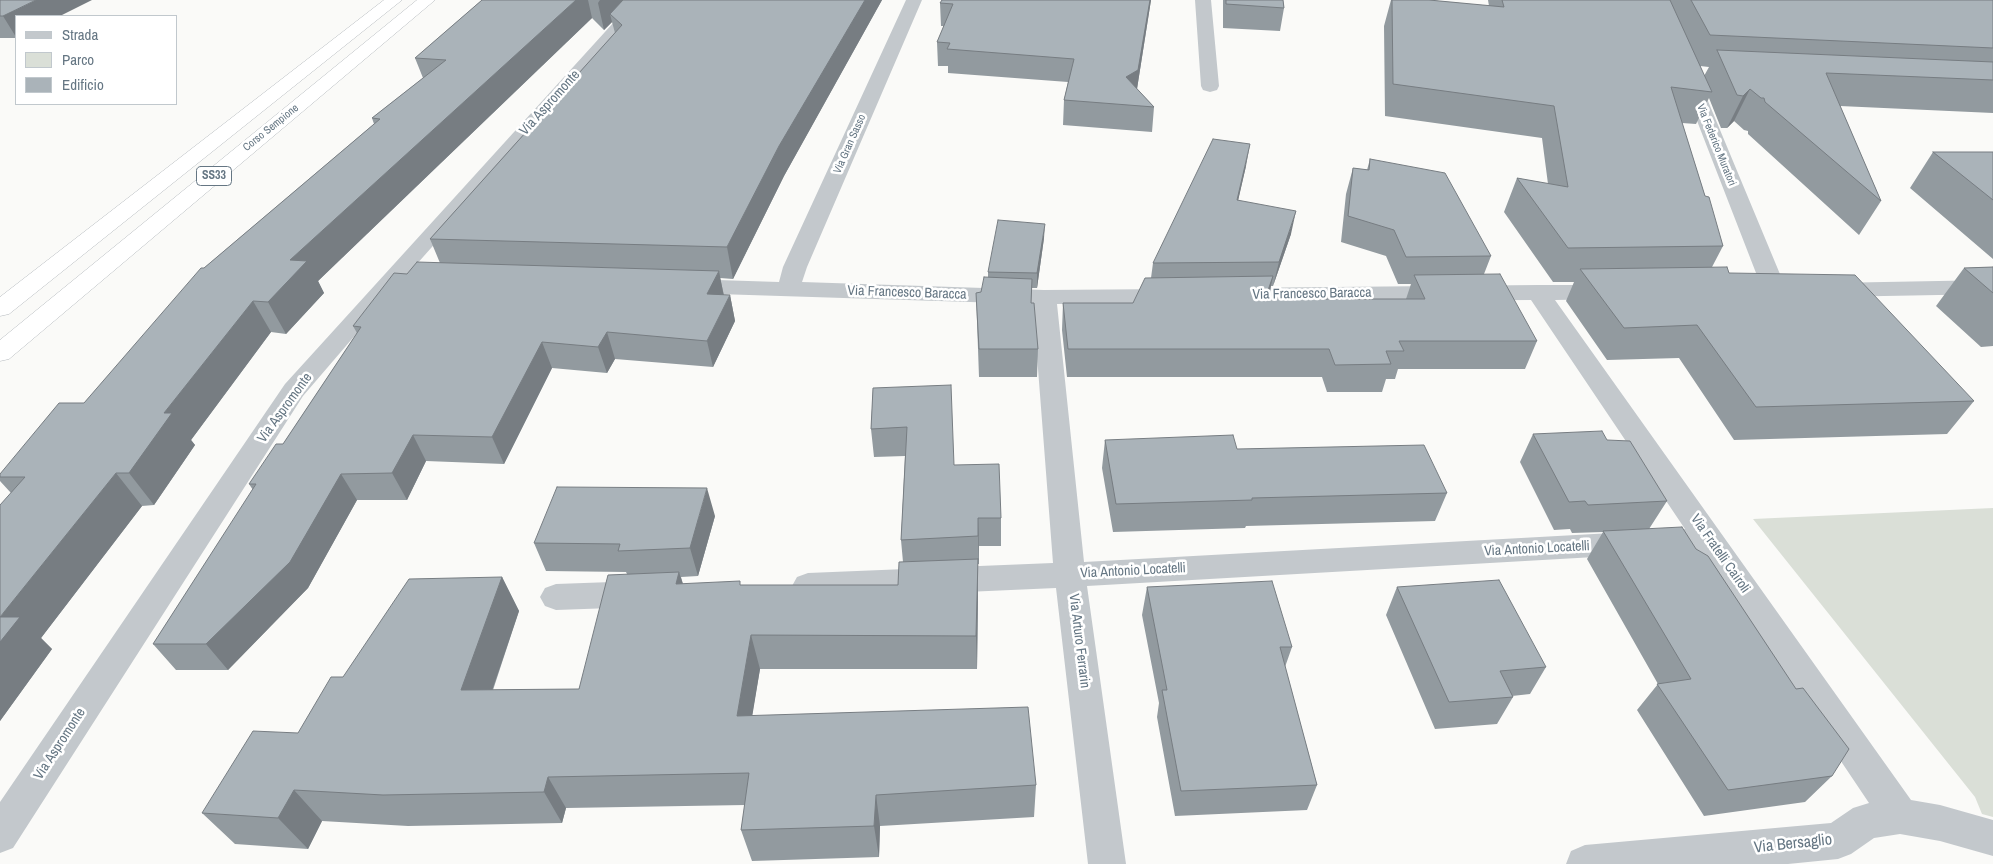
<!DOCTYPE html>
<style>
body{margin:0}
#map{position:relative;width:1993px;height:864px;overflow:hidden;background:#fafaf8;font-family:"Archivo Narrow",sans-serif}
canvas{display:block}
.legend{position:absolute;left:15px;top:15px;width:162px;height:90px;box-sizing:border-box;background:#fff;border:1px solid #c1c8cd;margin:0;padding:6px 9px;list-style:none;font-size:15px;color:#657683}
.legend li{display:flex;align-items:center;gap:10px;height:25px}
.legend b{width:25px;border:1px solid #c1c8cd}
</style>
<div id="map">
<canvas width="1993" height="864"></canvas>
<ul class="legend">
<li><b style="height:6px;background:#c3c8cc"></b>Strada</li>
<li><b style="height:14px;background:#dadfd7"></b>Parco</li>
<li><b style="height:14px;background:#aab3b9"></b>Edificio</li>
</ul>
</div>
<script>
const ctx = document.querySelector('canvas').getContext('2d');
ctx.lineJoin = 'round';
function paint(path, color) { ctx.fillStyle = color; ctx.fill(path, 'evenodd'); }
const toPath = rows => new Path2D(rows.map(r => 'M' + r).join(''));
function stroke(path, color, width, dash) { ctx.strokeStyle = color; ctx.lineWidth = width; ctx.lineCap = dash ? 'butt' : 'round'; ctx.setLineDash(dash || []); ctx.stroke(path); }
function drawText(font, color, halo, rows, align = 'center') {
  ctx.font = font + ' "Archivo Narrow",sans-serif'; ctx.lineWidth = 5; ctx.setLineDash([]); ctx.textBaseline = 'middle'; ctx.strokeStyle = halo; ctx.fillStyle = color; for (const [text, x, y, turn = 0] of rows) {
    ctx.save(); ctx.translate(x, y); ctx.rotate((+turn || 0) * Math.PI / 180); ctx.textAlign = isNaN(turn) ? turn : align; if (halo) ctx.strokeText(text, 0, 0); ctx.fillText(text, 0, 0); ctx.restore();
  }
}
const green = toPath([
 [1993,508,1993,817,1982,814,1975,797,1753,519]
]);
const minor = toPath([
 [634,0,651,0,400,283,303,396,13,848,0,853,0,802,285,384,634,0],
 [906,0,922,0,807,267,802,282,1044,290,1172,289,1180,291,1184,296,1180,301,1172,303,1057,304,1084,562,1685,529,1531,300,1233,302,1225,300,1221,295,1225,290,1233,288,1538,285,1607,285,1615,287,1619,292,1615,297,1607,299,1555,300,1911,800,1940,805,1993,820,1993,856,1940,841,1900,834,1874,838,1851,854,1838,859,1788,864,1566,864,1571,851,1585,845,1831,823,1853,808,1869,803,1700,551,1087,586,1126,864,1088,864,1056,588,808,599,797,595,792,586,797,577,808,573,1053,563,1033,304,686,293,678,291,674,286,678,281,686,279,779,282,783,267,906,0],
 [1195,0,1211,0,1219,86,1217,90,1210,92,1203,90,1201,86,1195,0],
 [1689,72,1695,73,1698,77,1787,291,1783,296,1775,298,1767,296,1763,291,1680,77,1683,73,1689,72],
 [1993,280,1993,294,1830,297,1822,295,1818,290,1822,285,1830,283,1993,280],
 [640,581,651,585,656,594,651,603,640,607,556,610,545,606,540,597,545,588,556,584,640,581]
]);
const highway = toPath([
 [384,0,402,0,9,314,0,316,0,297,384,0],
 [417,0,435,0,9,359,0,361,0,340,417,0]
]);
const wall = toPath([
 [0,0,16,16,16,38,0,38],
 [482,0,882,0,784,176,733,279,720,278,724,295,730,295,735,321,713,367,615,359,607,373,552,368,504,464,426,461,407,500,357,500,308,588,228,670,176,670,153,644,253,490,249,484,283,444,357,333,353,326,407,274,440,263,430,239,615,33,612,22,604,30,592,18,318,281,324,293,286,334,271,332,191,440,195,445,154,505,142,506,41,638,52,649,0,721,11,493,0,481,0,474,84,403,204,268,374,124,372,118,423,78,415,58],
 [1151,0,1137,89,1154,107,1152,132,1063,125,1064,100,1068,82,948,73,948,66,938,66,937,42,944,26,941,26,940,3],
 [1223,0,1283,0,1284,8,1280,31,1223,28],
 [1391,0,1429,0,1489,6,1488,0,1993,0,1993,113,1840,106,1881,201,1859,235,1748,134,1748,131,1744,130,1734,121,1727,128,1721,128,1709,98,1696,124,1682,123,1705,196,1723,246,1712,267,1729,273,1974,401,1947,434,1734,440,1679,358,1607,360,1566,301,1574,282,1553,282,1504,212,1517,178,1548,184,1542,138,1385,116,1384,26],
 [1700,66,1709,67,1704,76],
 [1933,152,1993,152,1993,259,1910,188],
 [1370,159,1491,256,1484,274,1537,341,1525,369,1398,369,1395,379,1386,379,1382,392,1327,392,1322,377,1067,377,1062,330,1063,303,1133,303,1151,278,1153,263,1246,166,1238,200,1291,234,1273,286,1271,286,1268,299,1406,299,1411,284,1398,284,1386,256,1341,242,1346,194,1353,168,1367,170],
 [1044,238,1037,288,1032,288,1031,303,1038,349,1037,377,979,377,976,293,981,292,988,277,988,272],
 [1993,267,1993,346,1981,347,1936,306,1964,268],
 [873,388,954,465,1001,518,1001,546,979,546,979,564,978,564,978,593,977,669,760,669,752,715,1036,785,1034,817,880,826,879,857,752,861,741,830,745,805,566,808,562,823,408,826,322,821,308,849,235,844,202,813,298,733,343,677,502,577,519,611,493,690,579,689,627,574,626,572,546,571,534,543,715,516,698,576,681,577,683,584,741,585,898,585,903,562,901,540,905,456,874,457,871,429],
 [1533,434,1607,440,1667,501,1649,529,1832,776,1805,802,1704,816,1637,710,1658,684,1587,559,1603,532,1572,533,1570,529,1554,530,1520,462],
 [1105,440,1237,449,1447,493,1435,521,1246,526,1245,528,1113,532,1102,468],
 [1147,587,1292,647,1285,667,1317,785,1307,810,1175,816,1157,717,1159,703,1142,615],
 [1397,587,1546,667,1530,694,1512,696,1513,697,1497,724,1435,729,1386,615]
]);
const shadedWall = toPath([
 [36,0,92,0,60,16,16,16,16,37,3,16],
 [576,0,588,0,592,18,318,281,324,293,286,334,268,302,290,260],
 [600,0,631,0,610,14,612,22,604,30,598,3],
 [865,0,882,0,784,176,733,279,727,247,779,146],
 [1150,0,1151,0,1136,95,1126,77],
 [1750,89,1734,121,1727,128,1743,96],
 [1250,144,1246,166,1233,223,1237,200],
 [1296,211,1291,234,1273,286,1279,262],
 [1045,224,1044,238,1037,288,1037,273],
 [719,271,724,297,707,294],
 [1273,276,1267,304,1265,299],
 [730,295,735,321,713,367,707,341],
 [253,301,271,332,191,440,195,445,154,505,129,473,164,413],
 [607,332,615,359,607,373,598,347],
 [542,342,552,368,504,464,492,437],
 [413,435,426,461,407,500,392,473],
 [116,473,142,506,41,638,52,649,0,721,0,617],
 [341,474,357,500,308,588,228,670,206,644],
 [707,488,715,516,698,576,690,548],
 [978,518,979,546,979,564,978,536],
 [978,559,978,593,977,669,976,636],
 [679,572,690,606,676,584],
 [502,577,519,611,481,723,461,690],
 [751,635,760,669,747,748,737,716],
 [548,777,566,808,562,823,544,792],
 [294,790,322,821,308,849,278,818],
 [876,795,880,826,879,857,874,826]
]);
const building = toPath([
 [0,0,36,0,3,16,0,16,0,0],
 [482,0,576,0,290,260,307,261,268,302,253,301,164,413,172,413,129,473,116,473,0,617,0,505,25,477,0,477,0,474,59,403,84,403,201,268,204,268,380,119,372,118,446,60,415,58,482,0],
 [623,0,865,0,779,146,727,247,430,239,622,25,610,14,623,0],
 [942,0,1150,0,1138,70,1126,77,1154,107,1064,100,1074,59,947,49,950,43,937,42,953,4,940,3,942,0],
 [1226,0,1283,0,1284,8,1226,4,1226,0],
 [1392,0,1429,0,1504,7,1502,0,1670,0,1712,92,1671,87,1705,196,1709,197,1723,246,1568,248,1517,178,1568,187,1554,106,1393,84,1392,0],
 [1691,0,1993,0,1993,48,1710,35,1691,0],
 [1717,50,1993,62,1993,80,1826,73,1881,201,1765,102,1764,98,1761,98,1750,89,1743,96,1737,95,1717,50],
 [1213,139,1250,144,1237,200,1296,211,1279,262,1153,263,1213,139],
 [1933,152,1993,152,1993,200,1933,152],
 [1370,159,1445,173,1491,256,1406,257,1394,230,1348,216,1353,168,1369,170,1370,159],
 [998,220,1045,224,1037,273,988,272,998,220],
 [417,262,719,271,707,294,730,295,707,341,607,332,598,347,542,342,492,437,413,435,392,473,341,474,290,562,206,644,153,644,256,484,249,484,276,444,283,444,361,327,353,326,394,273,407,274,417,262],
 [1727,267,1729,273,1855,275,1974,401,1756,407,1697,325,1624,328,1580,269,1727,267],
 [1993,267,1993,293,1964,268,1993,267],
 [1500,274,1537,341,1399,341,1404,351,1386,351,1391,364,1335,365,1329,349,1068,349,1063,303,1133,303,1145,278,1273,276,1265,299,1425,299,1414,275,1500,274],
 [984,277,1032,279,1031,303,1034,303,1038,349,979,349,976,293,981,292,984,277],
 [951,385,954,465,999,464,1001,518,978,518,978,536,901,540,907,427,871,429,873,388,951,385],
 [1602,431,1607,440,1630,441,1667,501,1588,505,1585,501,1569,502,1533,434,1602,431],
 [1233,435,1237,449,1424,445,1447,493,1252,498,1252,500,1116,504,1105,440,1233,435],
 [557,487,707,488,690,548,618,551,620,544,534,543,557,487],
 [1682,527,1696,549,1708,556,1796,689,1803,688,1849,749,1832,776,1728,790,1657,684,1691,679,1603,531,1682,527],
 [978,559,976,636,751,635,737,716,1028,707,1036,785,876,795,874,826,741,830,749,773,548,777,544,792,383,795,294,790,278,818,202,813,253,731,298,733,331,677,343,677,409,579,502,577,461,690,579,689,608,575,679,572,676,584,740,581,740,585,898,585,899,562,978,559],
 [1499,580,1546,667,1500,671,1513,697,1449,702,1397,587,1499,580],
 [1272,581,1292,647,1280,647,1317,785,1181,791,1162,690,1167,690,1147,587,1272,581],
 [0,617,20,617,0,642,0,617]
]);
const farStreetnames = [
 ["Corso Sempione",271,128,-39],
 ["Via Gran Sasso",850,144,-66],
 ["Via Federico Muratori",1716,145,68]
];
const shields = [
 [214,176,35]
];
const shieldNames = [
 ["SS33",214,176]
];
const streetNames = [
 ["Via Aspromonte",550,103,-48],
 ["Via Francesco Baracca",907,293,2],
 ["Via Francesco Baracca",1312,294,-1],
 ["Via Aspromonte",285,408,-54],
 ["Via Antonio Locatelli",1537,549,-3],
 ["Via Fratelli Cairoli",1720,554,55],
 ["Via Antonio Locatelli",1133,571,-3],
 ["Via Arturo Ferrarin",1079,641,83],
 ["Via Aspromonte",60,744,-57]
];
const nearStreetnames = [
 ["Via Bersaglio",1793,844,-6]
];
paint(green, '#dadfd7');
stroke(highway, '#b4b9bd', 1);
paint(minor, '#c3c8cc');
paint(highway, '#fff');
paint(wall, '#929a9f');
paint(shadedWall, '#777d82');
paint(building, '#aab3b9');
stroke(building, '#777d82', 1);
drawText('11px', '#657683', '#fff', farStreetnames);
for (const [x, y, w] of shields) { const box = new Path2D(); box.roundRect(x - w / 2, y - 9.5, w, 19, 4); ctx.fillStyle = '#fff'; ctx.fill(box); stroke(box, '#657683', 1); }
drawText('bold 12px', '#657683', null, shieldNames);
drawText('14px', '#657683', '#fff', streetNames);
drawText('16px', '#657683', '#fff', nearStreetnames);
</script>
